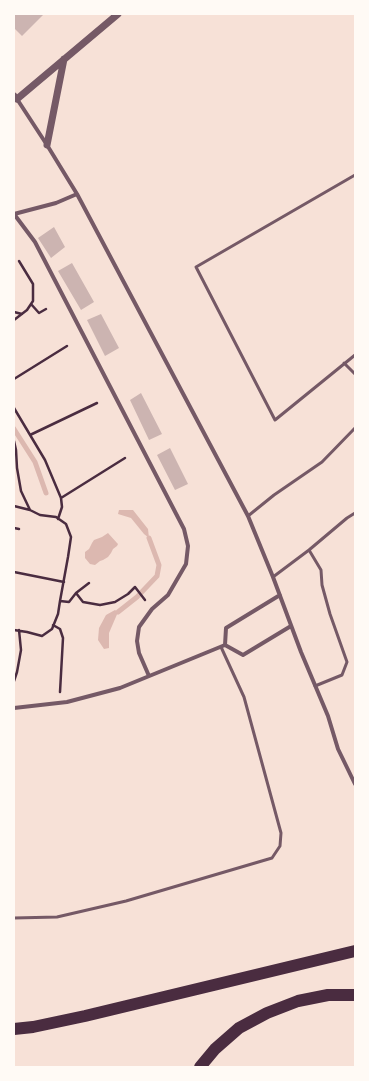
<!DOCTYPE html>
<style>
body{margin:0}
#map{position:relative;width:369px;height:1081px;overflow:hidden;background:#f7e1d7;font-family:Ubuntu,sans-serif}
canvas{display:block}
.frame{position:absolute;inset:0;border:15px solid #fffaf5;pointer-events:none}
</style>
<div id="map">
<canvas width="369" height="1081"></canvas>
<div class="frame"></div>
</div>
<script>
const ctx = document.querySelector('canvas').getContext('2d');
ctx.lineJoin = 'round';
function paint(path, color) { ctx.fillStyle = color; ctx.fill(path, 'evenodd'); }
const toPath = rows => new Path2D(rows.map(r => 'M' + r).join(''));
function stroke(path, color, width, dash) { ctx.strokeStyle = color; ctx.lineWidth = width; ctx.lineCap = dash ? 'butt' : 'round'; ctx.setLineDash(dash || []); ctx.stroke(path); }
const water = toPath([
 [119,510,133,510,148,529,149,538,144,534,131,518,118,514],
 [108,533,117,543,118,544,117,546,113,549,111,553,108,557,103,560,100,561,95,565,90,564,85,558,85,552,89,549,92,543,94,540,102,537],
 [115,610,118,612,109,633,109,648,104,649,98,640,99,628,106,615]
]);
const stream = toPath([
 [14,429,35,462,46,493],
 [118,612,137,597,157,576,159,565,149,538]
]);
const building = toPath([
 [14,14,42,14,43,15,22,36,14,28],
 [54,227,65,247,51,258,38,238],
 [72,263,94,302,81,310,58,271],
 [101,314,119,348,105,356,87,320],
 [141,393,162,434,149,440,130,400],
 [170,448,188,484,175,490,157,455]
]);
const path = toPath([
 [31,304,39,313,46,309],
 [14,312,22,314],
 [14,320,27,310,33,301,33,284,19,261],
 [14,379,67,346],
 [14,408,45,460,61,498,62,507,58,519],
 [30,435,97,403],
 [14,441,16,450,17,468,21,491,30,510,40,515,56,517,66,524,71,537,68,557,60,601,69,602,76,593,83,602,100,605,115,602,128,594,135,587,145,600],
 [61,498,125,458],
 [14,506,30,510],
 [14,528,19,529],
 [14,572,64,582],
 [76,593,89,583],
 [53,625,60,629,63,638,60,692],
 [14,630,27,632,42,636,52,629,58,614,60,601],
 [14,681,17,672,21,650,19,630]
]);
const service = toPath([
 [355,175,196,267,275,420,355,355],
 [344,363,355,374],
 [248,516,274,495,322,462,355,428],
 [309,550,321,570,322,585,330,614,347,662,342,675,315,686],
 [273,577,309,550,347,518,355,513],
 [14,918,57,917,126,901,272,858,280,846,281,833,244,697,221,647]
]);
const minor = toPath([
 [17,99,47,145,77,194,248,516,273,577,301,652,328,716,338,749,355,784],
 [14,214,35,242,184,529,188,546,186,564,168,595,152,609,139,627,137,641,139,653,149,676],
 [14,214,56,203,77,194],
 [225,645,226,628,280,595],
 [225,645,243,655,291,626],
 [14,708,67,702,120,688,225,645]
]);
const tertiary = toPath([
 [14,96,17,99,118,14],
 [47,145,64,59]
]);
const motorway = toPath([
 [14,1029,33,1027,85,1016,355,951],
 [200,1067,215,1049,239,1028,267,1013,298,1001,328,995,355,995]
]);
paint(water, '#dcb8b0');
stroke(stream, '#dcb8b0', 5);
paint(building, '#ccb4b1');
stroke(path, '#4a2c40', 2.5);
stroke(service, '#755966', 3);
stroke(minor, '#755966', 4);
stroke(tertiary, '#755966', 7);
stroke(motorway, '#4a2c40', 12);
</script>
